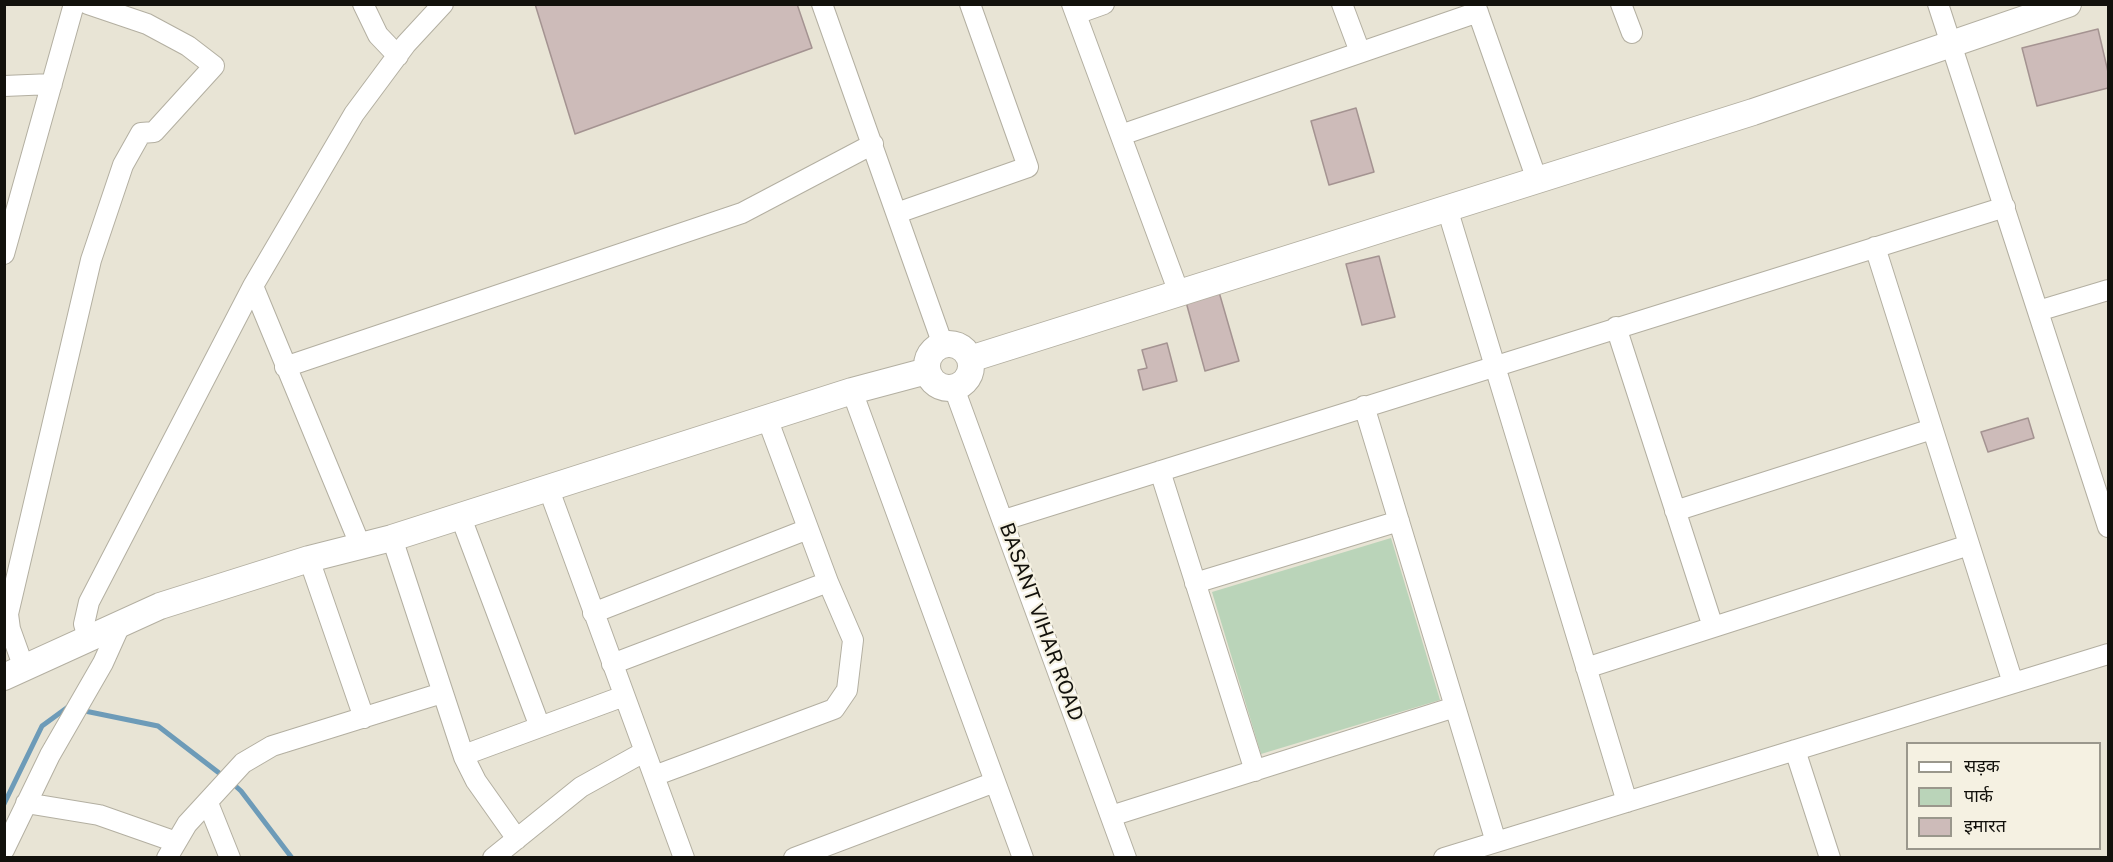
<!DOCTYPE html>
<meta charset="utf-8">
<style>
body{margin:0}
#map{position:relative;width:2113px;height:862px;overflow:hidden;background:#e8e4d5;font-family:"Public Sans","Noto Sans Devanagari",sans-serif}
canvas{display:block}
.frame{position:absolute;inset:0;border:6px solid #12110c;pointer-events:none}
.legend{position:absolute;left:1906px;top:742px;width:195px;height:108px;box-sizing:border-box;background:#f5f1e2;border:2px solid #9a978c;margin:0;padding:8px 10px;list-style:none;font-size:18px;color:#12110c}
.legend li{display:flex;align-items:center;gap:12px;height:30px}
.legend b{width:30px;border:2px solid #9a978c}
</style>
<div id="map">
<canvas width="2113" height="862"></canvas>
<div class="frame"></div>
<ul class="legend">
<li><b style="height:8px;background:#fff"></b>सड़क</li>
<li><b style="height:16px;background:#bad4b9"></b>पार्क</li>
<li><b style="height:16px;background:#cdbbb9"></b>इमारत</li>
</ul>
</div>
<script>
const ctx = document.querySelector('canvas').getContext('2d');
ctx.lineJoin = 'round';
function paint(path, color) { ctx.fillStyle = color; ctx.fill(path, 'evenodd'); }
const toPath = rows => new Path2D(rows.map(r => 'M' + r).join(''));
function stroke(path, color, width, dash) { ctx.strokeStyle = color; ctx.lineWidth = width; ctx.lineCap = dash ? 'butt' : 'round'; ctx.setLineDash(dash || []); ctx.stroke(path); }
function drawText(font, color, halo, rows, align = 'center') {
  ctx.font = font + ' "Public Sans",sans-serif'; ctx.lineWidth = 4.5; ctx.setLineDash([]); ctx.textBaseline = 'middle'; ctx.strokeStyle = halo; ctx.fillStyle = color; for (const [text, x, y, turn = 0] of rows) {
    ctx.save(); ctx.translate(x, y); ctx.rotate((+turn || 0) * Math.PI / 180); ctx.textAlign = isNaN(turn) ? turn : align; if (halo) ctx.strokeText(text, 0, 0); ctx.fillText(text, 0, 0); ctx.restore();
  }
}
const green = toPath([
 [1391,538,1440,700,1261,754,1212,592]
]);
const stream = toPath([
 [80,710,158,726,223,776],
 [231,782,241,791,292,858],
 [4,804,42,726,68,707,71,708]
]);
const building = toPath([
 [535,4,797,4,812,48,575,134,535,4],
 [2098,29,2108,72,2108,88,2037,106,2022,48,2098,29],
 [1356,108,1374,172,1329,185,1311,121,1356,108],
 [1379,256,1395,317,1362,325,1346,264,1379,256],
 [1219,292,1239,361,1205,371,1186,302,1219,292],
 [1167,343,1177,381,1143,390,1138,370,1147,368,1142,350,1167,343],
 [2028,418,2034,438,1988,452,1981,432,2028,418]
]);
const minor = toPath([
 [363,4,378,35,398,56],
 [822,4,943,345],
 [1072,4,1179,293],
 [1342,4,1360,52],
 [1475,4,1537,180],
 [1621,4,1632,33],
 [1938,4,2108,527],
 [1076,14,1104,4],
 [4,86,52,84],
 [1121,135,1478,12],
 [1447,208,1627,802],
 [897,213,1028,167,970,4],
 [1875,247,2013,683],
 [4,254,74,4],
 [253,286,361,547],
 [2038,311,2108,290],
 [1616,327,1713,627],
 [285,367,742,213,873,144],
 [954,388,1126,858],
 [852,391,1023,858],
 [1364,406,1496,842],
 [1160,471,1255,771],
 [548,487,684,858],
 [1675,511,1932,429],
 [460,515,540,727],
 [1004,520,2005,207],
 [392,538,464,757,476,781,517,839],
 [309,559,364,718],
 [1195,583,1399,521],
 [593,613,808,529],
 [88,638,84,624,89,602,253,286,354,114,406,44,443,4],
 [612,664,828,582],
 [24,668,10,629,8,614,91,260,123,165,141,133,154,132,214,66,188,46,147,24,88,4],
 [1586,668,1969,545],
 [1795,750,1830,858],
 [464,755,624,696],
 [654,776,834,709,847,690,853,640,828,582,767,418],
 [26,803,99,815,176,842],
 [208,803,230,858],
 [1111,816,1455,707],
 [4,850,50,755,103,663,121,623],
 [167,858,187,824,243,763,272,746,442,693],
 [493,858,581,787,644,752],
 [794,858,995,782],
 [1444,858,2108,654]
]);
const tertiary = toPath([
 '927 366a22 22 0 1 1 44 0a22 22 0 1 1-44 0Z',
 [970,359,1753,112,2068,4],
 [4,677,160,606,309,559,392,538,852,391,927,371]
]);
const streetNames = [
 ["BASANT VIHAR ROAD",1041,622,70]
];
paint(green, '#bad4b9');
stroke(stream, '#6d9bb8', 5);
paint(building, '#cdbbb9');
stroke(building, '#a49391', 1.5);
stroke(minor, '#b3afa1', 22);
stroke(tertiary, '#b3afa1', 28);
stroke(minor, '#fff', 20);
stroke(tertiary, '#fff', 26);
drawText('20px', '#12110c', '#f5f1e2', streetNames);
</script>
